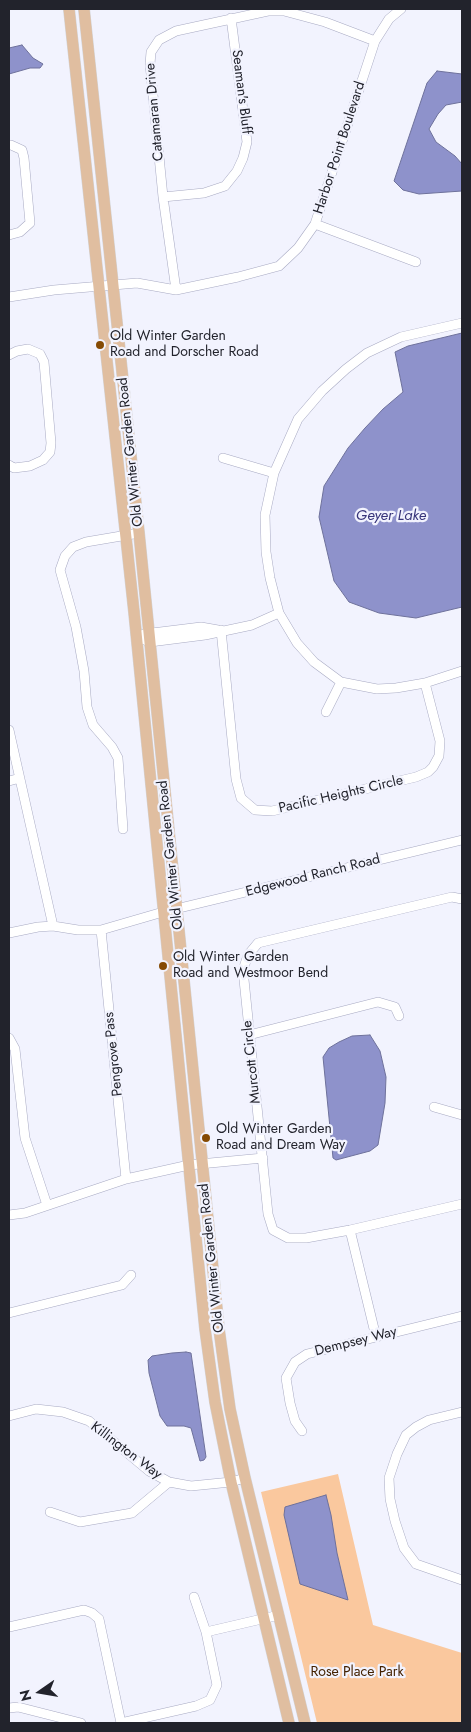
<!DOCTYPE html>
<style>
body{margin:0}
#map{position:relative;width:471px;height:1732px;overflow:hidden;background:#f2f3fe;font-family:Jost,sans-serif}
canvas{display:block}
.frame{position:absolute;inset:0;border:10px solid #22232c;pointer-events:none}
.north{position:absolute;left:15px;top:1667px;width:50px;height:50px;-webkit-text-stroke:4px #f2f3fe;paint-order:stroke;rotate:257deg;font-size:14px;font-weight:700;line-height:20px;text-align:center;color:#22232c}
.north::after{content:'';display:block;margin:auto;width:18px;height:22px;background:#22232c;clip-path:polygon(50% 0,100% 100%,50% 72%,0 100%)}
</style>
<div id="map">
<canvas width="471" height="1732"></canvas>
<div class="frame"></div>
<div class="north">N</div>
</div>
<script>
const ctx = document.querySelector('canvas').getContext('2d');
ctx.lineJoin = 'round';
function paint(path, color) { ctx.fillStyle = color; ctx.fill(path, 'evenodd'); }
const toPath = rows => new Path2D(rows.map(r => 'M' + r).join(''));
function stroke(path, color, width, dash) { ctx.strokeStyle = color; ctx.lineWidth = width; ctx.lineCap = dash ? 'butt' : 'round'; ctx.setLineDash(dash || []); ctx.stroke(path); }
function drawText(font, color, halo, rows, align = 'center') {
  ctx.font = font + ' Jost,sans-serif'; ctx.lineWidth = 4.5; ctx.setLineDash([]); ctx.textBaseline = 'middle'; ctx.strokeStyle = halo; ctx.fillStyle = color; for (const [text, x, y, turn = 0] of rows) {
    ctx.save(); ctx.translate(x, y); ctx.rotate((+turn || 0) * Math.PI / 180); ctx.textAlign = isNaN(turn) ? turn : align; if (halo) ctx.strokeText(text, 0, 0); ctx.fillText(text, 0, 0); ctx.restore();
  }
}
const green = toPath([
 [338,1474,373,1625,462,1653,462,1723,317,1723,261,1492]
]);
const water = toPath([
 [22,45,33,58,43,64,40,68,30,68,9,74,9,48,22,45],
 [437,71,462,74,462,102,446,105,438,114,429,129,436,142,455,156,462,164,462,191,419,194,403,190,394,181,427,83,437,71],
 [462,333,462,607,416,618,379,613,349,602,334,581,319,517,324,486,348,448,365,428,383,409,403,392,395,352,408,346,462,333],
 [370,1035,380,1051,386,1077,385,1103,378,1145,370,1151,336,1160,333,1158,323,1057,329,1048,339,1042,352,1036,370,1035],
 [186,1352,191,1353,206,1457,204,1460,200,1461,191,1428,184,1426,167,1426,160,1416,149,1373,148,1360,152,1356,172,1353,186,1352],
 [326,1495,331,1515,337,1553,348,1600,300,1584,284,1515,285,1507,326,1495]
]);
const minor = toPath([
 [9,145,11,145,22,150,24,158,30,223,20,232,9,235],
 [163,197,204,193,225,186,237,171,243,158,247,142,231,18],
 [315,224,416,262],
 [176,290,163,197,150,64,151,52,159,40,176,31,268,11,284,11,325,22,375,41],
 [9,297,54,290,137,283,176,290,238,277,279,266,298,248,315,224,375,41,389,19,401,9],
 [462,323,401,337,367,353,346,369,322,391,298,419,274,473,265,515,266,552,270,578,279,613,297,643,314,662,341,682,377,689,396,688,425,683,462,671],
 [9,355,17,351,28,349,40,354,44,362,51,443,50,452,43,460,30,466,14,468,9,465],
 [223,458,274,473],
 [221,630,236,779,241,798,255,810,272,811,416,777,428,772,433,767,439,756,440,741,425,683],
 [144,634,201,627,218,630],
 [137,637,150,642,205,635,252,625,279,613],
 [326,712,341,682],
 [9,730,53,926],
 [9,781,20,778],
 [123,829,118,758,112,747,93,725,87,707,84,671,76,627,60,570,65,556,73,547,86,542,139,533],
 [462,899,452,897,258,943,248,955,243,970,268,1214,273,1230,288,1238,306,1238,350,1230,462,1204],
 [101,930,126,1179],
 [9,933,38,927,53,926,78,930,101,930,163,912,462,840],
 [249,1035,378,1002,395,1007,399,1016],
 [9,1038,15,1049,25,1138,47,1205],
 [434,1107,462,1115],
 [9,1215,25,1213,126,1179,189,1165,263,1158],
 [350,1230,376,1337],
 [9,1313,122,1285,131,1275],
 [462,1412,429,1420,416,1427,406,1435,397,1454,389,1478,390,1499,395,1521,404,1548,416,1564,462,1580],
 [9,1416,36,1409,63,1412,89,1421,149,1471,169,1482,191,1486,231,1482,245,1478],
 [302,1431,295,1421,290,1403,286,1378,295,1362,307,1354,462,1316],
 [50,1512,80,1522,132,1513,169,1482],
 [9,1627,84,1610,92,1613,99,1619,121,1723],
 [206,1632,279,1615],
 [9,1708,18,1707,81,1723],
 [121,1723,196,1706,210,1700,217,1685,206,1632,194,1597]
]);
const major = toPath([
 [69,9,134,612,205,1329,215,1402,231,1482,289,1723],
 [84,9,139,533,219,1329,230,1409,245,1478,305,1723]
]);
const markers = [
 [100,345,5,"#854a03"],
 [163,966,5,"#854a03"],
 [206,1138,5,"#854a03"]
];
const streetNames = [
 ["Seaman's Bluff",241,92,83],
 ["Catamaran Drive",155,112,-95],
 ["Harbor Point Boulevard",340,148,-72],
 ["Old Winter Garden Road",131,452,-96],
 ["Pacific Heights Circle",341,795,-13],
 ["Old Winter Garden Road",171,855,-96],
 ["Edgewood Ranch Road",313,876,-14],
 ["Pengrove Pass",114,1054,-96],
 ["Murcott Circle",252,1062,-96],
 ["Old Winter Garden Road",212,1258,-96],
 ["Dempsey Way",356,1342,-14],
 ["Killington Way",126,1451,37]
];
const poiNames = [
 ["Old Winter Garden",110,337],
 ["Road and Dorscher Road",110,353],
 ["Old Winter Garden",173,958],
 ["Road and Westmoor Bend",173,974],
 ["Old Winter Garden",216,1130],
 ["Road and Dream Way",216,1146]
];
const parkNames = [
 ["Rose Place Park",357,1673]
];
const waterNames = [
 ["Geyer Lake",391,516]
];
paint(green, '#fac89e');
paint(water, '#8e92cb');
stroke(water, '#6e719b', 1);
stroke(minor, '#a8aac3', 10);
stroke(major, '#d3d3d5', 12);
stroke(minor, '#fff', 9);
stroke(major, '#e0bea0', 11);
for (const [x, y, r, color] of markers) { const dot = new Path2D(); dot.arc(x, y, r, 0, 2 * Math.PI); ctx.fillStyle = color; ctx.fill(dot); stroke(dot, '#f2f3fe', 2); }
drawText('14px', '#22232c', '#f2f3fe', streetNames);
drawText('14px', '#22232c', '#f2f3fe', poiNames, 'left');
drawText('14px', '#420', '#f2f3fe', parkNames);
drawText('italic 15px', '#38357a', '#f2f3fe', waterNames);
</script>
